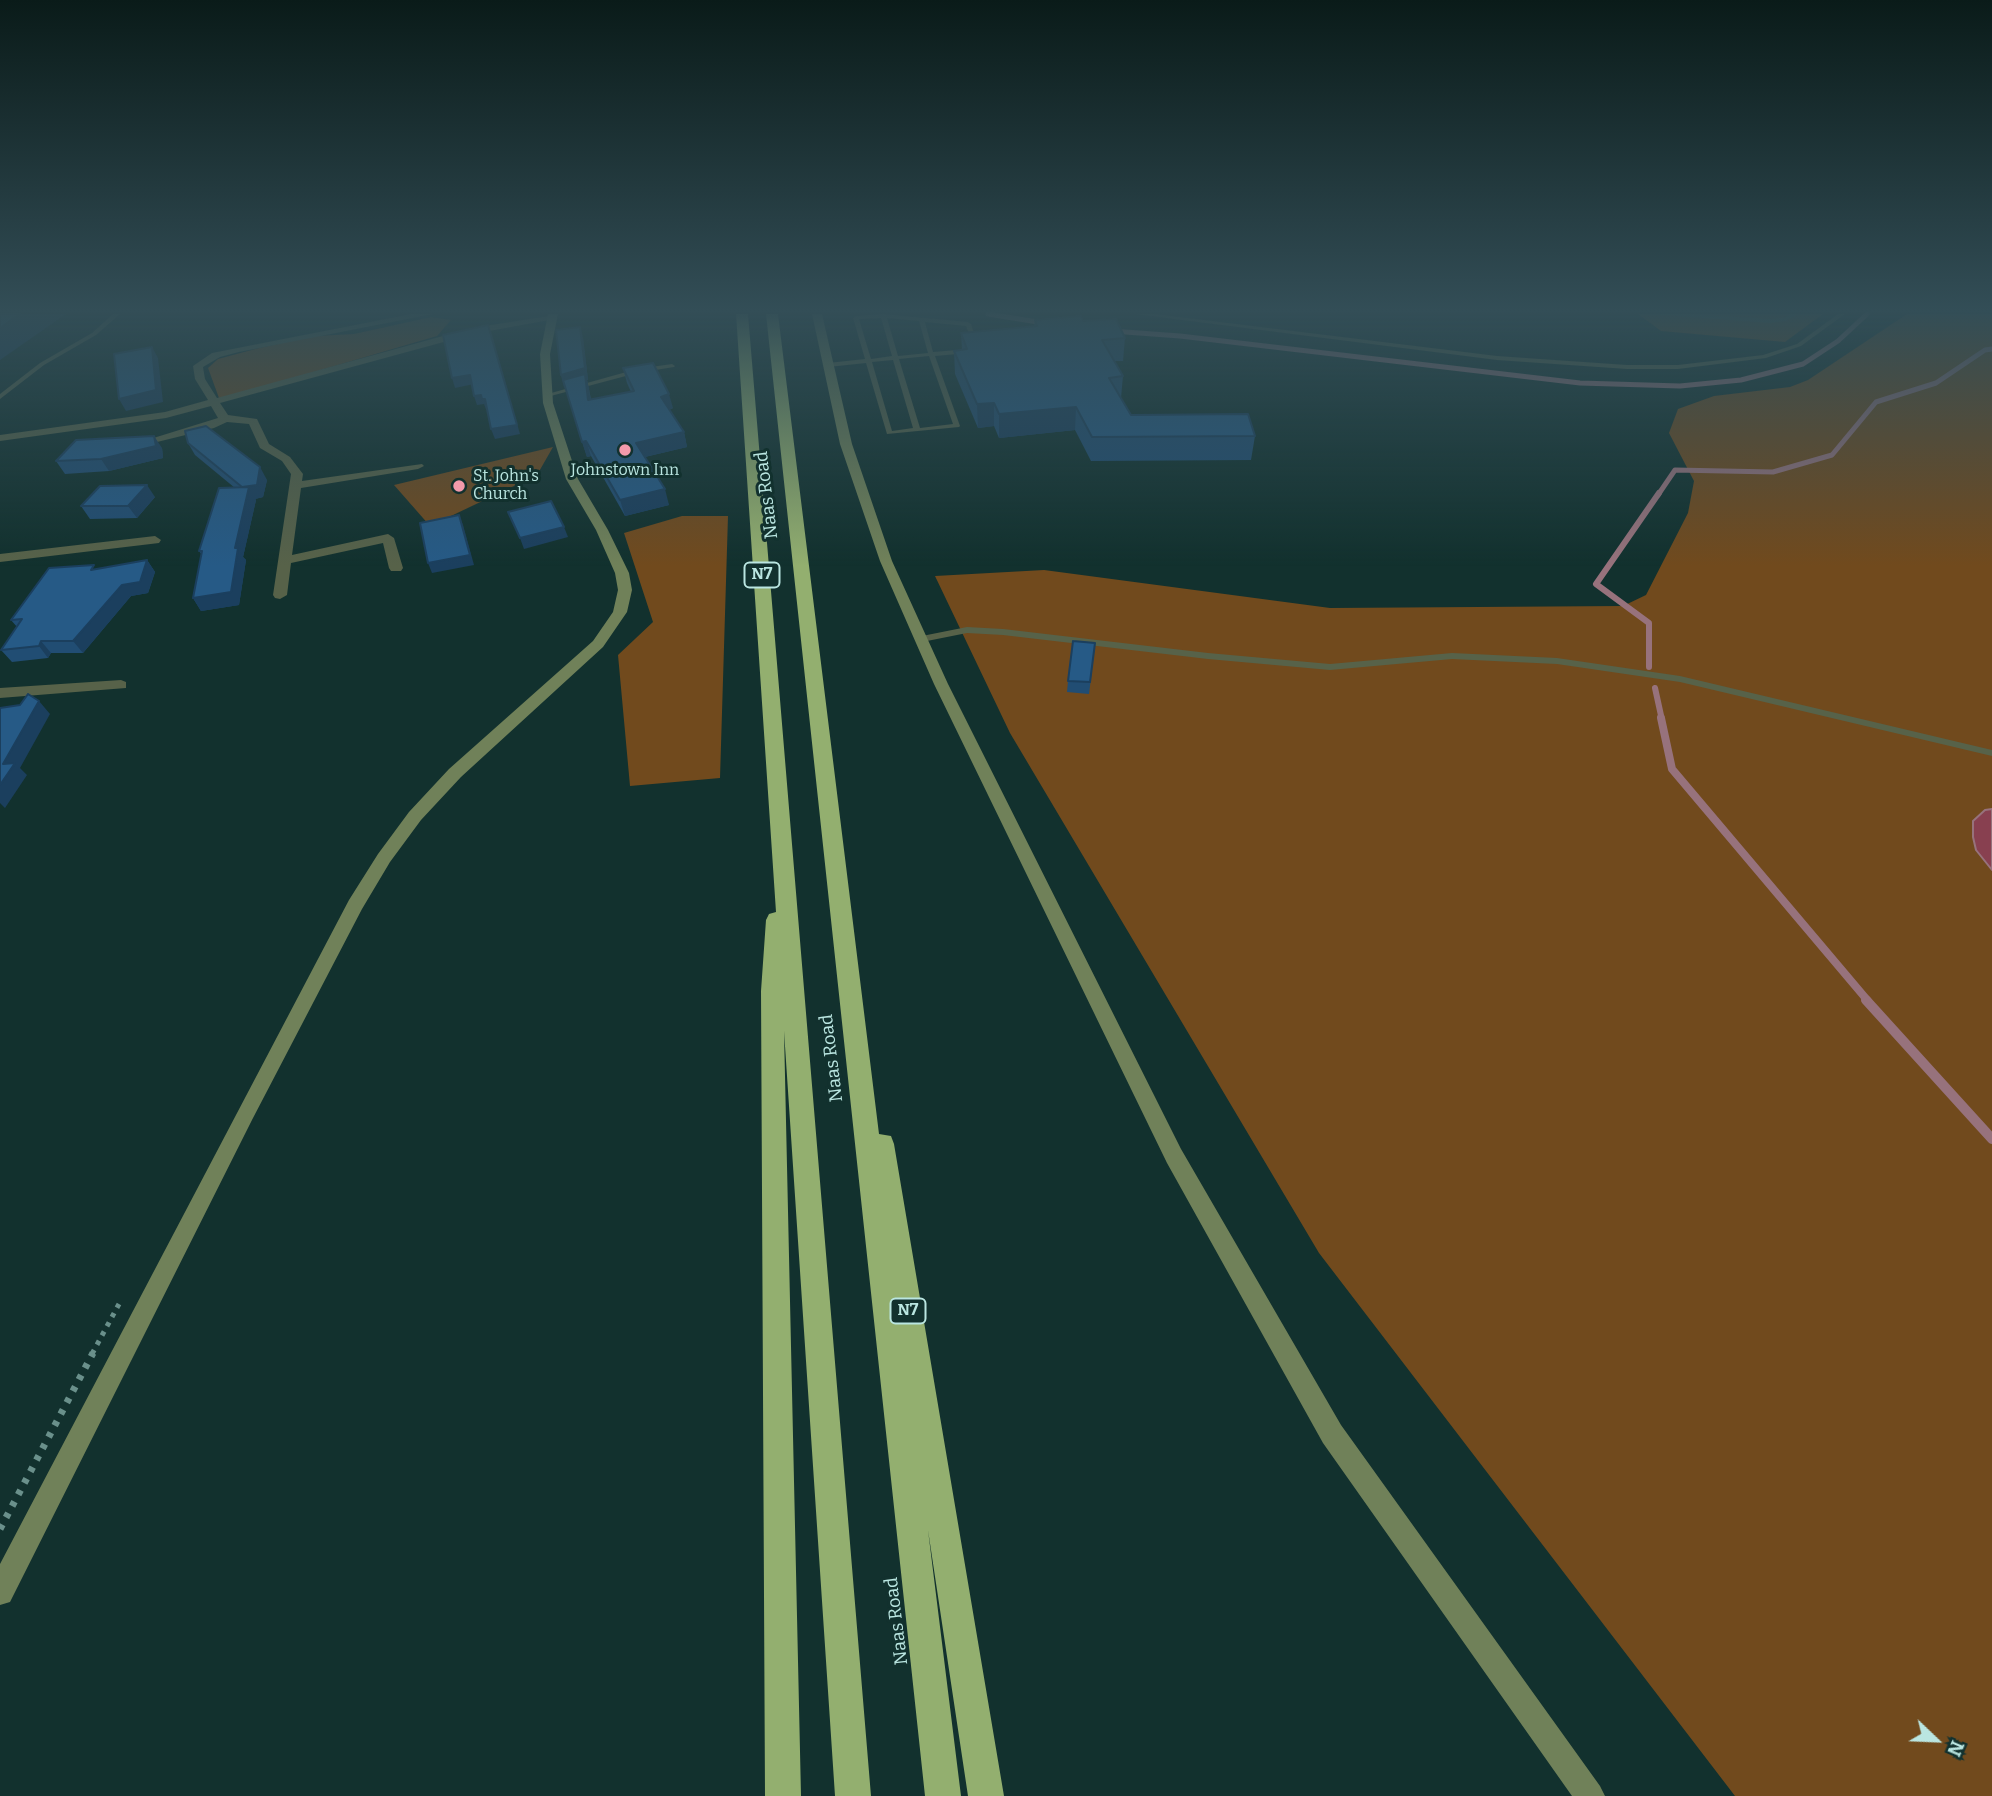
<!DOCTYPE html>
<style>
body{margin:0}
#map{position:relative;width:1992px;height:1796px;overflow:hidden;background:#12312e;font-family:Bitter,serif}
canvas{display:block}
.north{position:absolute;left:1901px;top:1705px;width:70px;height:70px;-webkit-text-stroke:5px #12312e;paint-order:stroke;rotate:113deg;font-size:19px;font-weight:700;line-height:28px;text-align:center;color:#bae6e1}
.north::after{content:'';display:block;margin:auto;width:24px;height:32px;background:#bae6e1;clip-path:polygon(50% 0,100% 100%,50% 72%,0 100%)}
</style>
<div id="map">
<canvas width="1992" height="1796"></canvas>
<div class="north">N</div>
</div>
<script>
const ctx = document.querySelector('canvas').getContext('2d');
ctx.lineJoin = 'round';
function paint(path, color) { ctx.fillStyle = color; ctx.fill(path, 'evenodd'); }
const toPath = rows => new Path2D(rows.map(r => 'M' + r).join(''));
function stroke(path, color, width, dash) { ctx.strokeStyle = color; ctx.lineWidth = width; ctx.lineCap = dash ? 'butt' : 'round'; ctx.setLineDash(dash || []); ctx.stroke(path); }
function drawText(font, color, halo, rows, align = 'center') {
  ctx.font = font + ' Bitter,serif'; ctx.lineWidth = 6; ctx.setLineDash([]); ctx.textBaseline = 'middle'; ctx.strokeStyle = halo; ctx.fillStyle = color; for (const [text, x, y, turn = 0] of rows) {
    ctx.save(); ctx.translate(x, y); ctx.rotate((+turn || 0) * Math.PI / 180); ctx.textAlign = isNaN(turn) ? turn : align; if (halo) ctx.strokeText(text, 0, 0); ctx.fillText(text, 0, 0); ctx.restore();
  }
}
const green = toPath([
 [1638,314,1823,314,1785,342,1661,331],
 [1907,314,1992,314,1992,1796,1735,1796,1319,1253,1010,733,935,576,1044,570,1330,608,1623,606,1646,595,1688,513,1694,481,1669,433,1678,409,1714,396,1790,387,1808,380],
 [431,317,451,320,437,336,232,396,219,398,208,368,218,359,259,348,315,336,354,334],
 [553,447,537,475,430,526,394,485],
 [682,516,728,516,720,778,630,786,618,655,653,622,624,533]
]);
const water = toPath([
 [1992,809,1992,870,1976,850,1973,837,1973,821,1985,810,1992,809]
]);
const streamFar3 = toPath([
 [988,314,1044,323],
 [1112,331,1180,336,1580,383,1680,386,1741,380,1803,364,1838,341,1867,314],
 [1658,495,1675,470,1773,472,1832,455,1876,402,1936,383,1985,350,1992,349]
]);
const streamFar2 = toPath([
 [1649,667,1649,623,1596,584,1659,493],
 [1655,688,1662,720]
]);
const streamFar1 = toPath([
 [1661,718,1672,769,1868,1001]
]);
const stream = toPath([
 [1866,1000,1992,1139]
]);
const pathFar1 = toPath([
 [92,1354,119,1304]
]);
const path = toPath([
 [0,1529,93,1353]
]);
const lane = toPath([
 [113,314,120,314,96,335,44,365,0,399,0,394,40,363,92,333,113,314],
 [883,314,968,322,971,324,978,345,973,344,966,326,925,322,933,352,969,349,972,351,969,353,935,356,960,426,959,427,887,434,866,363,828,367,825,365,828,363,865,359,853,318,856,316,883,314],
 [881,318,892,356,871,359,859,319,881,318],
 [887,318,919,321,928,353,898,356,887,318],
 [929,356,953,424,920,428,899,359,929,356],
 [893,360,913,428,892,431,872,362,893,360],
 [1135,314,1155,314,1497,356,1627,365,1678,365,1763,355,1797,344,1838,314,1845,314,1801,346,1766,358,1678,369,1627,369,1497,360,1135,314],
 [1651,314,1688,314,1770,319,1783,318,1790,314,1798,314,1786,321,1770,323,1651,314],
 [672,364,675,366,674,367,637,373,547,397,544,395,637,369,672,364],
 [967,627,1003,629,1208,653,1330,664,1452,653,1557,658,1680,676,1992,750,1992,756,1680,682,1557,664,1452,659,1330,670,1208,659,1003,635,967,633,922,642,918,639,922,636,967,627]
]);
const street = toPath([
 [411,314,433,314,239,352,220,357,203,367,205,379,217,398,472,328,555,315,555,319,473,334,220,403,228,415,257,419,269,444,290,457,303,474,302,481,422,464,424,466,418,469,301,488,292,555,388,534,394,538,403,568,401,571,391,571,389,568,383,543,291,563,287,595,280,599,275,598,273,595,291,474,282,461,260,448,249,424,227,422,214,428,153,443,147,440,218,418,211,406,166,418,0,441,0,435,165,412,208,400,195,379,193,366,212,353,411,314],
 [155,536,161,540,159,543,0,562,0,554,155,536],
 [121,680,126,682,126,688,0,698,0,688,121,680]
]);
const secondary = toPath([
 [548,314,558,314,550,354,553,403,578,479,608,530,629,573,632,590,627,612,603,647,461,777,421,820,390,862,362,909,253,1118,10,1602,0,1605,0,1564,349,900,378,854,409,812,449,769,593,641,613,612,618,590,615,573,596,530,566,479,543,403,540,354,548,314],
 [812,314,822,314,852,444,892,561,948,684,1181,1149,1341,1425,1600,1786,1605,1796,1572,1796,1323,1443,1167,1163,934,684,880,561,840,444,812,314]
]);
const highway = toPath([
 [736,314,748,314,871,1796,835,1796,784,1031,801,1796,765,1796,761,991,766,920,769,914,776,912,736,314],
 [766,314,778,314,879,1134,891,1136,894,1144,1004,1796,968,1796,928,1530,961,1796,925,1796,766,314]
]);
const wall = toPath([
 [1035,320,1083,321,1125,338,1123,361,1114,361,1123,376,1121,398,1131,415,1255,436,1251,460,1091,461,1075,430,999,438,994,426,978,428,955,374,954,351,962,350,961,333,1034,326],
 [583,338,588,380,587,380,591,399,631,392,627,383,623,368,673,408,669,410,684,432,687,447,645,457,669,505,625,516,591,456,587,457,561,375],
 [188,443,267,480,263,497,255,499,256,500,243,557,246,560,239,605,201,611,193,598,202,555,199,551,235,488,195,455],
 [162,448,163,458,109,471,65,474,56,461],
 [155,497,137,518,90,519,81,506],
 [147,560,155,572,148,593,131,596,83,653,51,653,48,658,12,662,1,650,17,627,11,620,97,569],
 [1094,654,1089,694,1067,692,1068,681]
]);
const shadedWall = toPath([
 [20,314,66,314,0,360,0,328],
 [580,327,583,338,588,380,587,380,589,388,592,414,564,387,561,375],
 [492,335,520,434,495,439,491,429],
 [152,347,158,358,163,402,126,411,119,399],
 [470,375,474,384,455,388,452,378],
 [669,394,673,408,664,412,661,397],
 [481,395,485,399,489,409,486,409,484,404,477,405,474,396],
 [994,403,994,426,978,428,977,404],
 [1076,407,1075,430,999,438,999,414],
 [684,432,687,447,640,458,636,443],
 [154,436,162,448,163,458,109,471,101,459],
 [586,441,591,456,587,457,582,442],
 [260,467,267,480,263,497,255,499,256,500,243,557,246,560,239,605,201,611,193,598,235,548,242,487],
 [147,485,155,497,137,518,128,506],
 [665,489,669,505,625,516,620,500],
 [459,515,463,525,474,565,432,573,428,563],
 [564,527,568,537,524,549,520,538],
 [147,560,155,572,148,593,131,596,83,653,73,641,122,585],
 [41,641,51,653,48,658,39,646],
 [39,701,50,714,20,768,27,775,5,808,0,803,0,785,3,764]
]);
const building = toPath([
 [0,314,20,314,0,328,0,314],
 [1081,316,1083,321,1116,319,1125,338,1102,340,1123,376,1109,378,1131,415,1248,414,1255,436,1092,437,1076,407,999,414,994,403,977,404,954,351,967,349,961,333,1037,326,1035,320,1081,316],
 [488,325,517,425,491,429,485,399,482,399,481,395,474,396,470,375,452,378,443,335,488,325],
 [580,327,585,368,561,375,556,330,580,327],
 [152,347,156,390,119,399,114,354,152,347],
 [653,363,669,394,661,397,684,432,636,443,665,489,620,500,586,441,582,442,563,380,585,374,588,400,634,391,623,368,653,363],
 [206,426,260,467,257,485,242,487,188,443,185,431,206,426],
 [154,436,156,446,101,459,56,461,76,440,154,436],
 [147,485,128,506,81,506,100,486,147,485],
 [249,487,235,548,238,548,231,592,193,598,202,551,199,551,219,488,249,487],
 [551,501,564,527,520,538,508,512,551,501],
 [459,515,470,555,428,563,420,523,459,515],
 [147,560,140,582,122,585,73,641,41,641,39,646,1,650,22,619,11,620,49,568,94,565,91,570,147,560],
 [1073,641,1095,643,1090,682,1068,681,1073,641],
 [28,694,39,701,3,764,15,763,0,785,0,708,20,705,28,694]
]);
const markers = [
 [625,450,7,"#f39aab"],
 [459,486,7,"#f39aab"]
];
const farPoinames = [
 ["Johnstown Inn",625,471],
 ["St. John's",473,477,"left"],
 ["Church",473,495,"left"]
];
const shields = [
 [762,575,35],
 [908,1311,35]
];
const shieldNames = [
 ["N7",762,575],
 ["N7",908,1311]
];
const streetNames = [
 ["Naas Road",767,495,-97],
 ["Naas Road",832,1058,-97],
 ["Naas Road",897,1621,-97]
];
paint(green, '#714a1d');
paint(water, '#884050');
stroke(water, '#97727c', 2);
stroke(streamFar3, '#97727c', 5);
stroke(streamFar2, '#97727c', 6);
stroke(streamFar1, '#97727c', 8);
stroke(stream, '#97727c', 10);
stroke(pathFar1, '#6a908b', 5, [4.5, 6]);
stroke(path, '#6a908b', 7, [5, 8]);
paint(lane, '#576249');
paint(street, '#576249');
paint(secondary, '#708159');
paint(highway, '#93af6f');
paint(wall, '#214d73');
paint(shadedWall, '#1b3f5e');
paint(building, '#265a86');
stroke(building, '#1b3f5e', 2);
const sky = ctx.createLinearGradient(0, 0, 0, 566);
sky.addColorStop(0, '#0a1b19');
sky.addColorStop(0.55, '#334e57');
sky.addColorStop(1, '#334e5700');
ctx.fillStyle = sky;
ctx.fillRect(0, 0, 1992, 566);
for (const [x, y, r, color] of markers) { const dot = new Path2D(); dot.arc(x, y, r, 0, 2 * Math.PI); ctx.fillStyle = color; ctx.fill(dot); stroke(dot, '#12312e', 2.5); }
drawText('16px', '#bae6e1', '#12312e', farPoinames);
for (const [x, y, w] of shields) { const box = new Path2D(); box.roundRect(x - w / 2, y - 12.5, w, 25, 5); ctx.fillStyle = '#12312e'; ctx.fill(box); stroke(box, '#bae6e1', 2); }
drawText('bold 16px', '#bae6e1', null, shieldNames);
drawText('18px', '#bae6e1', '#12312e', streetNames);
</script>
